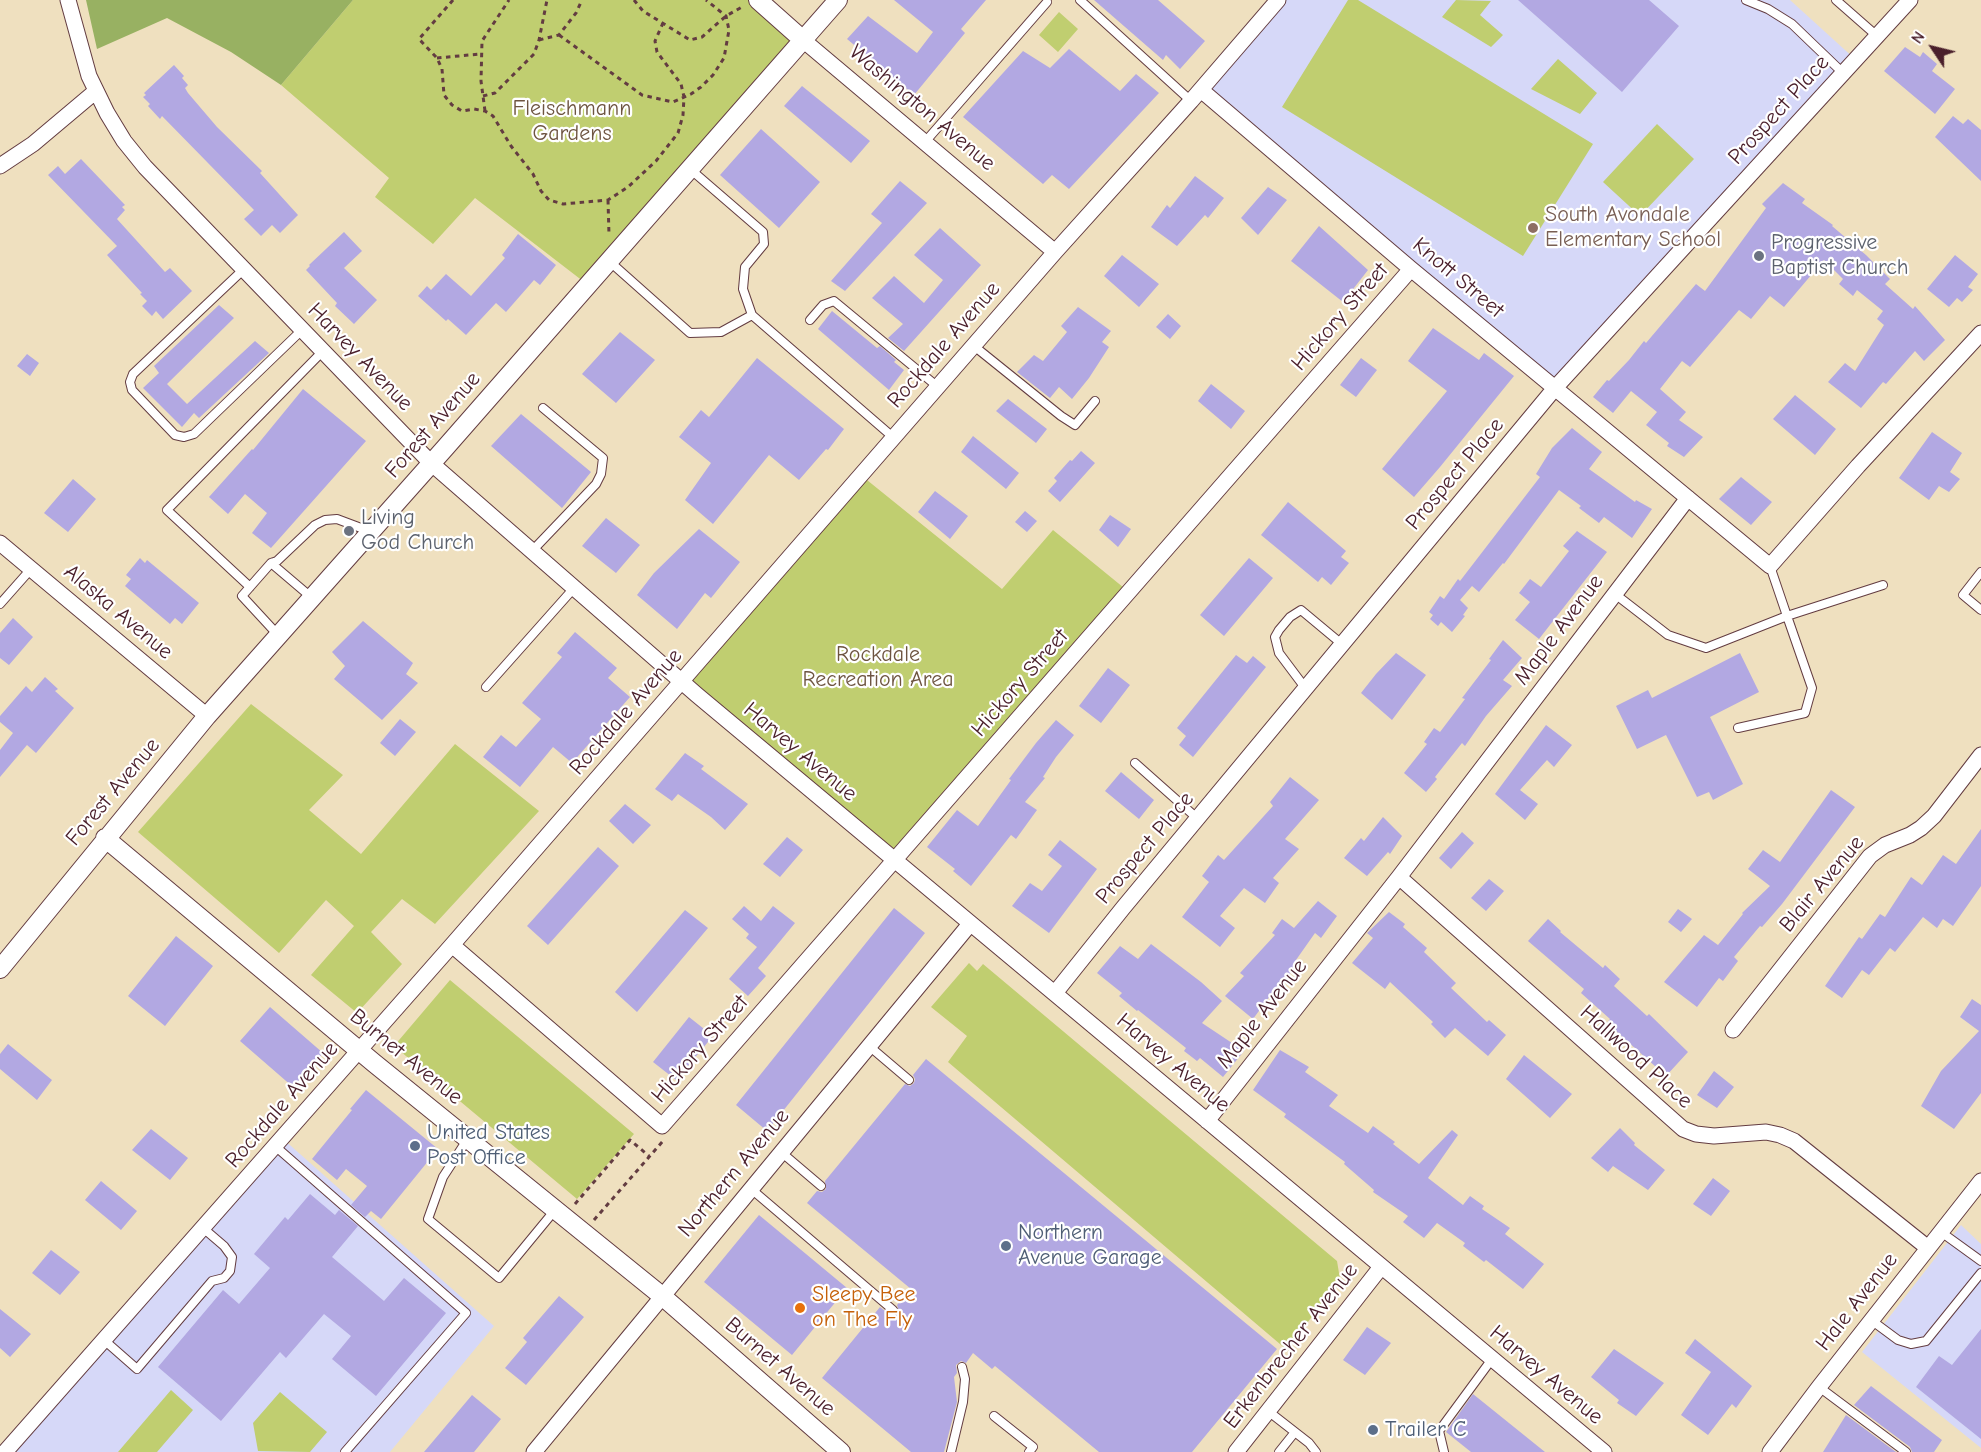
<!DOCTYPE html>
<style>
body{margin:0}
#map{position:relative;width:1981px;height:1452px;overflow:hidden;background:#efe0bf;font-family:"Comic Neue",sans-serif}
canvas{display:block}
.north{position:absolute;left:1903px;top:18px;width:60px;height:60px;-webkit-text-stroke:4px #fff;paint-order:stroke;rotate:305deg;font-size:16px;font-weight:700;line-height:24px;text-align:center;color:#4a1f2b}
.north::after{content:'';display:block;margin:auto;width:21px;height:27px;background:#4a1f2b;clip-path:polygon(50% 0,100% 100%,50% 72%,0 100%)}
</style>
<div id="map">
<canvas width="1981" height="1452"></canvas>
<div class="north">N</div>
</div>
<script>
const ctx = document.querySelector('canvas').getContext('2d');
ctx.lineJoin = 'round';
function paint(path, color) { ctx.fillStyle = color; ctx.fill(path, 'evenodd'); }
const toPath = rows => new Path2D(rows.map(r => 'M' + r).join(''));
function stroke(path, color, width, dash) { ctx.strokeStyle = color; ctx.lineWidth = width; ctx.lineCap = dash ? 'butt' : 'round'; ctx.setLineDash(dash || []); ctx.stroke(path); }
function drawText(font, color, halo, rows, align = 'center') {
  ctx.font = font + ' "Comic Neue",sans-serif'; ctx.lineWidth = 4.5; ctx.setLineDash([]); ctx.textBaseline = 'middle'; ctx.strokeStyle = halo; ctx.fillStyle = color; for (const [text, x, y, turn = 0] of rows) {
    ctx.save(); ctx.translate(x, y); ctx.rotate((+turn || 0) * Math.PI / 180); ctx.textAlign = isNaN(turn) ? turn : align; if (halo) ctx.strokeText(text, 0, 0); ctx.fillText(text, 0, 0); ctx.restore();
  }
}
const built = toPath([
 [1278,0,1790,0,1856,60,1555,388,1201,90],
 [282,1138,494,1326,390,1452,5,1452],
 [1961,1225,1981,1244,1981,1448,1862,1352]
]);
const green = toPath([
 [353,0,758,0,803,40,588,285,475,198,433,244,375,197,389,178,281,85],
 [1348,0,1358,0,1593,144,1523,256,1282,107],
 [1456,0,1491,1,1480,15,1503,35,1491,47,1442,17],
 [1059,12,1078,29,1058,52,1039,35],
 [1558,59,1597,93,1580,114,1531,89],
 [1657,124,1694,159,1640,216,1603,182],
 [862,476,1002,589,1053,530,1129,592,894,861,682,683],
 [251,704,343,775,309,810,361,854,455,744,539,811,435,924,402,899,371,932,402,964,357,1013,311,975,354,926,326,900,279,953,138,832],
 [969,963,977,971,983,964,1337,1261,1340,1279,1287,1350,948,1062,967,1036,931,1007],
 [450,980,634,1134,577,1199,394,1046],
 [171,1390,193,1410,157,1452,118,1452],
 [280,1392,327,1432,310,1452,258,1451,253,1423]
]);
const forest = toPath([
 [86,0,353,0,281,85,231,52,167,18,97,49]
]);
const building = toPath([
 [894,0,986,0,961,29,965,33,914,95,847,39,868,16,917,53,933,32],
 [1094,0,1158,0,1205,41,1180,69,1166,55,1163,60],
 [1518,0,1649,0,1679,26,1622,92],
 [1905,47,1920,57,1923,52,1937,64,1932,71,1955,89,1935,114,1884,71],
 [1069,49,1120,91,1136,74,1159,93,1069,189,1052,175,1043,184,963,117,1023,51,1050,68],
 [174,65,184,76,182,78,188,85,185,88,188,93,217,127,262,171,260,173,298,215,280,233,272,225,261,236,244,219,254,210,162,116,160,119,148,106,150,104,143,97,146,95,144,93],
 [802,86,870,141,851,163,784,106],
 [1953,116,1963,124,1968,119,1981,130,1981,181,1935,137],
 [761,129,820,182,779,228,720,175],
 [81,159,125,205,122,207,125,210,117,219,165,272,170,268,192,291,163,319,156,311,152,316,142,306,147,301,140,294,142,293,107,255,117,246,48,175,58,166,65,174],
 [1195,176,1224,198,1208,218,1205,215,1177,246,1151,227,1167,205,1170,208],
 [900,181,927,203,845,291,831,281,882,223,871,214],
 [1783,183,1805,199,1802,203,1833,225,1832,226,1866,255,1890,279,1885,284,1913,309,1915,306,1945,340,1924,361,1915,351,1886,384,1883,382,1861,408,1828,382,1845,363,1855,371,1884,325,1877,319,1883,311,1857,290,1853,296,1839,284,1843,279,1824,260,1784,307,1770,296,1751,319,1739,310,1690,367,1682,361,1660,389,1686,412,1679,420,1703,437,1684,457,1667,446,1669,443,1646,425,1657,412,1631,391,1613,413,1593,397,1607,380,1609,381,1629,360,1644,341,1646,343,1696,284,1705,291,1766,208,1762,204],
 [1268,187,1287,200,1258,235,1241,218],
 [1319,226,1368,270,1343,302,1291,261],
 [940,228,981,265,904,351,888,338,903,324,872,298,894,276,924,303,943,280,914,255],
 [344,232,362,251,344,268,377,300,354,324,335,306,337,303,306,270,310,266,309,265],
 [518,234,556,265,540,285,534,280,506,312,496,303,466,335,448,319,446,321,418,296,427,286,431,290,446,274,471,296,505,258,502,255],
 [1122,255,1159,284,1139,307,1104,276],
 [1955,255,1978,274,1968,287,1973,290,1962,302,1957,298,1949,307,1927,289],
 [219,305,234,318,167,384,187,404,255,341,269,353,199,418,194,413,182,427,143,388,159,373,154,366],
 [1078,307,1111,331,1102,342,1109,347,1089,378,1072,399,1059,387,1050,398,1017,372,1034,355,1043,361,1067,332,1061,326],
 [832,311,877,348,880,346,896,360,894,362,904,370,889,390,818,329],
 [1168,314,1181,326,1170,339,1156,327],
 [1433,328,1479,360,1484,353,1514,376,1440,467,1414,497,1382,469,1447,391,1408,361],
 [620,332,655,360,616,403,582,374],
 [27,354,39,363,30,376,17,366],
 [757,358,844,429,828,450,826,449,799,480,769,455,713,524,685,500,711,463,679,437,701,410,709,417],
 [1361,358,1377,370,1356,397,1340,385],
 [1211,384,1245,411,1231,429,1198,401],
 [303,389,366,441,271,548,252,533,267,513,245,494,228,514,209,497,252,449,253,450],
 [1795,395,1836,429,1815,455,1773,419],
 [1008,399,1047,429,1036,443,996,411],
 [521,414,591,472,562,508,491,446],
 [1572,428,1602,452,1589,469,1635,502,1636,500,1652,509,1632,538,1604,517,1599,523,1579,508,1581,506,1559,490,1504,564,1503,563,1479,592,1472,586,1460,600,1468,608,1463,615,1465,616,1452,632,1441,622,1438,626,1430,619,1433,615,1429,612,1440,596,1444,599,1458,579,1460,581,1540,477,1536,474,1552,448],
 [1932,432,1962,453,1950,472,1960,479,1949,492,1939,486,1929,500,1899,478],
 [973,436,1019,473,1006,489,961,452],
 [1081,451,1095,463,1060,502,1048,491,1057,481,1054,478,1070,460,1072,461],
 [1741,477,1772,502,1751,525,1719,499],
 [73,479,96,499,68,532,44,513],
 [935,491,968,516,950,539,918,512],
 [1288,502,1346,551,1341,557,1349,563,1331,585,1322,577,1318,582,1261,535],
 [1025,511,1037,521,1027,532,1015,522],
 [1110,515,1131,529,1118,547,1099,530],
 [606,518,640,545,616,573,582,546],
 [699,529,740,562,711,598,705,593,677,629,637,595,654,573],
 [1577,531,1607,552,1539,639,1515,620,1530,602,1519,593,1530,579,1541,587,1569,551,1563,546],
 [140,558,145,563,147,560,199,603,182,624,175,618,170,624,125,586,131,579,126,575],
 [1249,558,1273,578,1224,636,1200,615],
 [13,618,33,637,9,665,0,658,0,633],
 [363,621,413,663,406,674,418,683,382,720,334,679,345,666,332,652],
 [575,632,617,668,608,678,630,697,572,763,553,747,520,787,483,757,501,735,516,747,541,719,522,703,562,657,557,653],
 [1503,640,1522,658,1503,680,1512,686,1486,716,1465,746,1462,743,1435,777,1437,779,1426,792,1404,773,1427,744,1424,742,1434,728,1440,732,1465,699,1462,698,1491,660,1489,659],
 [1396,653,1426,675,1392,720,1361,693,1376,674],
 [1740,653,1759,692,1710,717,1743,784,1713,800,1709,792,1697,797,1666,735,1637,749,1616,706,1648,690,1652,698],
 [1236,655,1247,663,1253,656,1266,667,1193,757,1179,745,1186,736,1177,728],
 [1108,668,1130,685,1101,723,1079,706],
 [45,677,58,689,55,691,74,708,36,753,27,745,0,777,0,750,13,733,0,722,0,716,26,686,32,692],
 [400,719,416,732,395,756,380,743],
 [1056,720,1074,735,1056,757,1043,777,1045,778,1025,802,1037,810,1016,839,1011,835,971,886,953,871,955,869,927,847,957,810,978,826,1011,780,1009,779,1036,743],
 [1546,725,1572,745,1554,767,1547,760,1520,790,1538,804,1525,820,1495,794],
 [685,753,704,766,701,769,748,804,725,830,711,817,678,794,672,801,655,789],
 [1121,772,1154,800,1139,819,1105,791],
 [1290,777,1319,800,1285,839,1299,849,1273,878,1279,883,1265,903,1244,888,1220,916,1235,928,1220,947,1182,917,1209,882,1202,876,1218,855,1224,860,1273,806,1270,802],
 [1831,790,1855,807,1782,904,1762,927,1760,926,1734,957,1738,961,1723,981,1719,978,1697,1007,1664,982,1704,935,1718,945,1743,914,1742,913,1770,886,1748,869,1763,850,1780,862],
 [625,804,651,825,633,844,609,821],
 [1383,817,1402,836,1390,854,1388,852,1367,876,1344,858,1361,838,1364,841],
 [1981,829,1981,886,1953,926,1943,919,1937,928,1923,917,1895,952,1890,948,1869,975,1862,970,1842,998,1825,986,1859,937,1862,939,1880,914,1885,917,1911,877,1922,885,1943,855,1956,864],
 [1462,832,1474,843,1451,869,1439,858],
 [787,837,803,850,780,877,763,864],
 [1060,840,1097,869,1049,933,1012,906,1030,883,1042,891,1062,866,1048,855],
 [598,847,619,866,548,945,527,926],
 [1489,879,1504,891,1486,911,1471,898],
 [1318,901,1337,916,1321,938,1315,933,1296,960,1299,962,1286,979,1284,977,1253,1019,1225,996,1244,976,1240,973,1275,935,1272,933,1282,919,1294,928],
 [744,906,761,921,773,906,795,923,758,968,766,976,748,996,729,979,757,947,746,938,749,934,732,919],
 [894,908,925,933,767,1131,736,1105],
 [1678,909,1692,919,1681,932,1668,922],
 [685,910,708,928,637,1012,615,992],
 [1389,912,1405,924,1403,927,1427,948,1424,952,1456,983,1451,988,1487,1022,1489,1020,1506,1035,1488,1056,1455,1028,1445,1038,1431,1024,1433,1022,1390,982,1385,989,1352,963,1373,938,1367,933],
 [1548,919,1561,931,1560,932,1603,968,1605,965,1620,979,1614,986,1647,1016,1649,1014,1688,1052,1666,1076,1607,1023,1610,1019,1581,993,1584,989,1528,941],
 [176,936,213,966,165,1026,128,996],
 [1151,944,1201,982,1222,1001,1202,1023,1244,1051,1223,1077,1200,1058,1197,1061,1184,1051,1186,1048,1138,1010,1137,1011,1119,996,1122,993,1097,973,1120,946,1138,959],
 [1972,999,1981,1005,1981,1093,1954,1129,1921,1106,1941,1071,1979,1031,1960,1017],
 [270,1007,323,1053,293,1087,240,1041],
 [689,1017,713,1036,676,1080,653,1062],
 [8,1044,52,1080,37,1100,0,1069,0,1054],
 [1280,1050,1309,1067,1305,1072,1338,1095,1329,1106,1368,1133,1373,1126,1395,1142,1393,1144,1419,1164,1452,1130,1458,1135,1428,1178,1463,1205,1470,1196,1484,1206,1482,1209,1510,1228,1505,1234,1544,1264,1523,1289,1486,1260,1484,1262,1463,1246,1465,1243,1437,1223,1424,1238,1403,1222,1408,1216,1373,1192,1374,1190,1344,1164,1345,1162,1284,1117,1286,1114,1253,1090],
 [1524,1055,1572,1094,1550,1118,1506,1079],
 [926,1059,1277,1349,1192,1452,1099,1452,995,1366,992,1369,973,1353,966,1363,961,1361,956,1365,957,1373,954,1377,957,1402,944,1452,911,1452,822,1378,880,1307,890,1315,896,1315,899,1311,897,1305,911,1289,807,1203,817,1191,822,1192,826,1189,825,1181,905,1084,910,1086,914,1083,915,1079,913,1075],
 [1714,1071,1734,1087,1717,1108,1697,1095],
 [366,1090,438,1149,381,1219,371,1211,365,1217,351,1205,367,1186,346,1169,337,1180,312,1159,352,1110,350,1109],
 [1620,1128,1635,1143,1634,1145,1665,1170,1648,1190,1613,1166,1608,1172,1591,1158],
 [151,1129,188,1158,170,1180,132,1150],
 [1713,1178,1730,1191,1711,1216,1693,1204],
 [101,1181,137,1211,121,1230,85,1200],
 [310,1194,335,1215,339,1210,358,1226,332,1257,384,1301,404,1278,446,1313,376,1396,332,1359,351,1336,324,1314,286,1358,280,1352,221,1421,158,1367,223,1290,239,1304,270,1268,254,1254,285,1217,288,1220],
 [759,1215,847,1288,792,1355,704,1282],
 [51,1250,80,1272,60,1295,32,1273],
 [559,1296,584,1317,526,1385,505,1368,527,1342,523,1338],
 [0,1309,31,1334,10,1357,0,1348],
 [1367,1327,1391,1343,1365,1375,1343,1360],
 [1981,1329,1981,1439,1916,1387,1939,1356,1952,1365],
 [1695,1339,1752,1386,1736,1408,1732,1404,1708,1435,1681,1415,1711,1372,1685,1353],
 [1614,1349,1664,1383,1636,1416,1617,1403,1619,1400,1591,1377],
 [1871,1386,1942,1440,1934,1452,1912,1452,1910,1447,1854,1405],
 [1473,1394,1545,1452,1471,1452,1446,1432],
 [472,1395,501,1419,474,1452,424,1452],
 [1846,1415,1896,1452,1823,1452]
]);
const path = toPath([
 [453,0,419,39,437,58,442,69,444,95,452,105,462,111,474,109,485,111,493,116,511,146,533,174,541,191,549,200,563,204,608,200,628,187,656,161,678,133,683,115,684,97,681,84,657,52,655,41,663,23],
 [634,0,643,11,690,40,702,37,726,16,742,7],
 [559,35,642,95,673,102,691,94,701,87,713,75,724,58,729,30,726,16,706,0],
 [539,40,559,35,576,13,582,0],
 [437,58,480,54],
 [483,96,495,93,534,54,539,40,547,0],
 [485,111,481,81,482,41,509,0],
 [608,200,609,235],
 [575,1204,630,1140,649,1156],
 [594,1220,663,1141]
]);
const service = toPath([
 [1080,0,1191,101],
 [1746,0,1768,9,1792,24,1843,73],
 [1836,0,1877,36],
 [925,142,1047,2],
 [690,169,763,232,764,244,745,267,743,289,752,315,894,438],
 [609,261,690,333,721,332,752,315],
 [244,269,133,374,130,382,132,390,175,435,184,437,194,434,302,330],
 [810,320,823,305,834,301,938,387],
 [974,346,1061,416,1075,425,1095,401],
 [532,551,596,484,601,474,603,458,543,408],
 [271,563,311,597],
 [1981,572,1963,595,1981,610],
 [250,587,167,510,323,351],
 [1615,594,1668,635,1706,648,1787,616,1770,566],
 [0,604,31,569],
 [278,635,242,596,271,563,277,561,315,525,325,520,337,519,369,531],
 [486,687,574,588],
 [1306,689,1279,653,1275,637,1279,630,1290,617,1301,610,1343,645],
 [1738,728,1805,713,1812,688,1787,616,1883,585],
 [1135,763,1198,819],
 [869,1046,909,1080],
 [467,1140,443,1177,428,1219,499,1278,555,1210],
 [275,1146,466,1313,345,1452],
 [781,1152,821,1186],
 [750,1188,893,1310],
 [1941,1232,1981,1261],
 [1871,1320,1898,1340,1911,1344,1926,1341,1981,1273],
 [104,1340,137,1369,212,1281,224,1278,230,1271,232,1257,224,1246,203,1228],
 [1819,1387,1906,1452],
 [1268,1411,1309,1443,1316,1452],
 [994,1416,1033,1447,1029,1452],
 [951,1452,963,1402,965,1379,962,1367],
 [1279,1452,1295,1432],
 [1444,1452,1439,1431,1492,1359]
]);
const minor = toPath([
 [68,0,89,76,107,113,124,141,145,167,431,463,697,695,1604,1452],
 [803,40,1055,252],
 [1201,90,1411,269,1770,566,1858,466,1981,333],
 [0,166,33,144,96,91],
 [0,543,207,716],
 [1399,877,1683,1129,1696,1134,1714,1136,1766,1132,1780,1135,1794,1141,1928,1248],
 [452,945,662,1126,1411,269],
 [1055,993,1123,908,1555,388,1910,0],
 [1733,1030,1870,856,1885,845,1910,835,1921,828,1934,816,1981,755],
 [1207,1121,1399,877,1688,498],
 [5,1452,452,945,1055,252,1191,101,1278,0],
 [534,1452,970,924],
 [1236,1452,1381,1267],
 [1770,1452,1819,1387,1981,1181]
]);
const tertiary = toPath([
 [758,0,803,40],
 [105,838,374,1063,662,1296,841,1452],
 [0,969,207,716,445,448,838,0]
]);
const markers = [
 [1533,228,6,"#8d6e63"],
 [1759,256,6,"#6b7280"],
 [349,531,6,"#6b7280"],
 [415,1146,6,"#5c6f8a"],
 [1006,1246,6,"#5c6f8a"],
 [800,1308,6,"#e8710a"],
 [1373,1430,6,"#5c6f8a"]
];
const streetNames = [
 ["Washington Avenue",922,108,40],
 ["Prospect Place",1779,110,-48],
 ["Knott Street",1458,278,40],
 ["Hickory Street",1340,317,-49],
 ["Rockdale Avenue",944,345,-49],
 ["Harvey Avenue",360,357,46],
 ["Forest Avenue",433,425,-49],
 ["Prospect Place",1455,474,-50],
 ["Alaska Avenue",118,612,40],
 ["Maple Avenue",1559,630,-53],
 ["Hickory Street",1020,683,-49],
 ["Rockdale Avenue",626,712,-49],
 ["Harvey Avenue",800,752,40],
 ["Forest Avenue",113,792,-50],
 ["Prospect Place",1145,848,-50],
 ["Blair Avenue",1822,884,-50],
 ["Maple Avenue",1262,1014,-52],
 ["Hickory Street",700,1049,-49],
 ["Burnet Avenue",406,1057,39],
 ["Hallwood Place",1636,1057,42],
 ["Harvey Avenue",1173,1063,40],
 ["Rockdale Avenue",282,1105,-49],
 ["Northern Avenue",734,1173,-50],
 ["Hale Avenue",1857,1302,-52],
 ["Erkenbrecher Avenue",1291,1346,-52],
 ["Burnet Avenue",780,1367,41],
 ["Harvey Avenue",1546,1375,40]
];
const parkNames = [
 ["Fleischmann",572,109],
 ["Gardens",572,134],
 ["Rockdale",878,655],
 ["Recreation Area",878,680]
];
const educationNames = [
 ["South Avondale",1545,215],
 ["Elementary School",1545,240]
];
const worshipNames = [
 ["Progressive",1771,243],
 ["Baptist Church",1771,268],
 ["Living",361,518],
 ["God Church",361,543]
];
const serviceNames = [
 ["United States",427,1133],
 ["Post Office",427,1158],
 ["Northern",1018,1233],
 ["Avenue Garage",1018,1258],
 ["Trailer C",1385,1430]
];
const foodNames = [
 ["Sleepy Bee",812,1295],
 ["on The Fly",812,1320]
];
paint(built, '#d6d8f8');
paint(green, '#c0ce70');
paint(forest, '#98b162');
paint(building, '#b2a8e2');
stroke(service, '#633c41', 10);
stroke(minor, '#633c41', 17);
stroke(tertiary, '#633c41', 20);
stroke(path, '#633c41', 3, [4.5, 4.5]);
stroke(service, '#fff', 8);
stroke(minor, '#fff', 15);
stroke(tertiary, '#fff', 18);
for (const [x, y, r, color] of markers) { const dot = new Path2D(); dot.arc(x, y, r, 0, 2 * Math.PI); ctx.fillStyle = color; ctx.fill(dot); stroke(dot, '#fff', 2); }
drawText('22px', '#4a1f2b', '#fff', streetNames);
drawText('22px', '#6d5440', '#fff', parkNames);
drawText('22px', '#785e54', '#fff', educationNames, 'left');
drawText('22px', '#5b616d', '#fff', worshipNames, 'left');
drawText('22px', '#4e5e75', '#fff', serviceNames, 'left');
drawText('22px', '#c56008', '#fff', foodNames, 'left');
</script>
